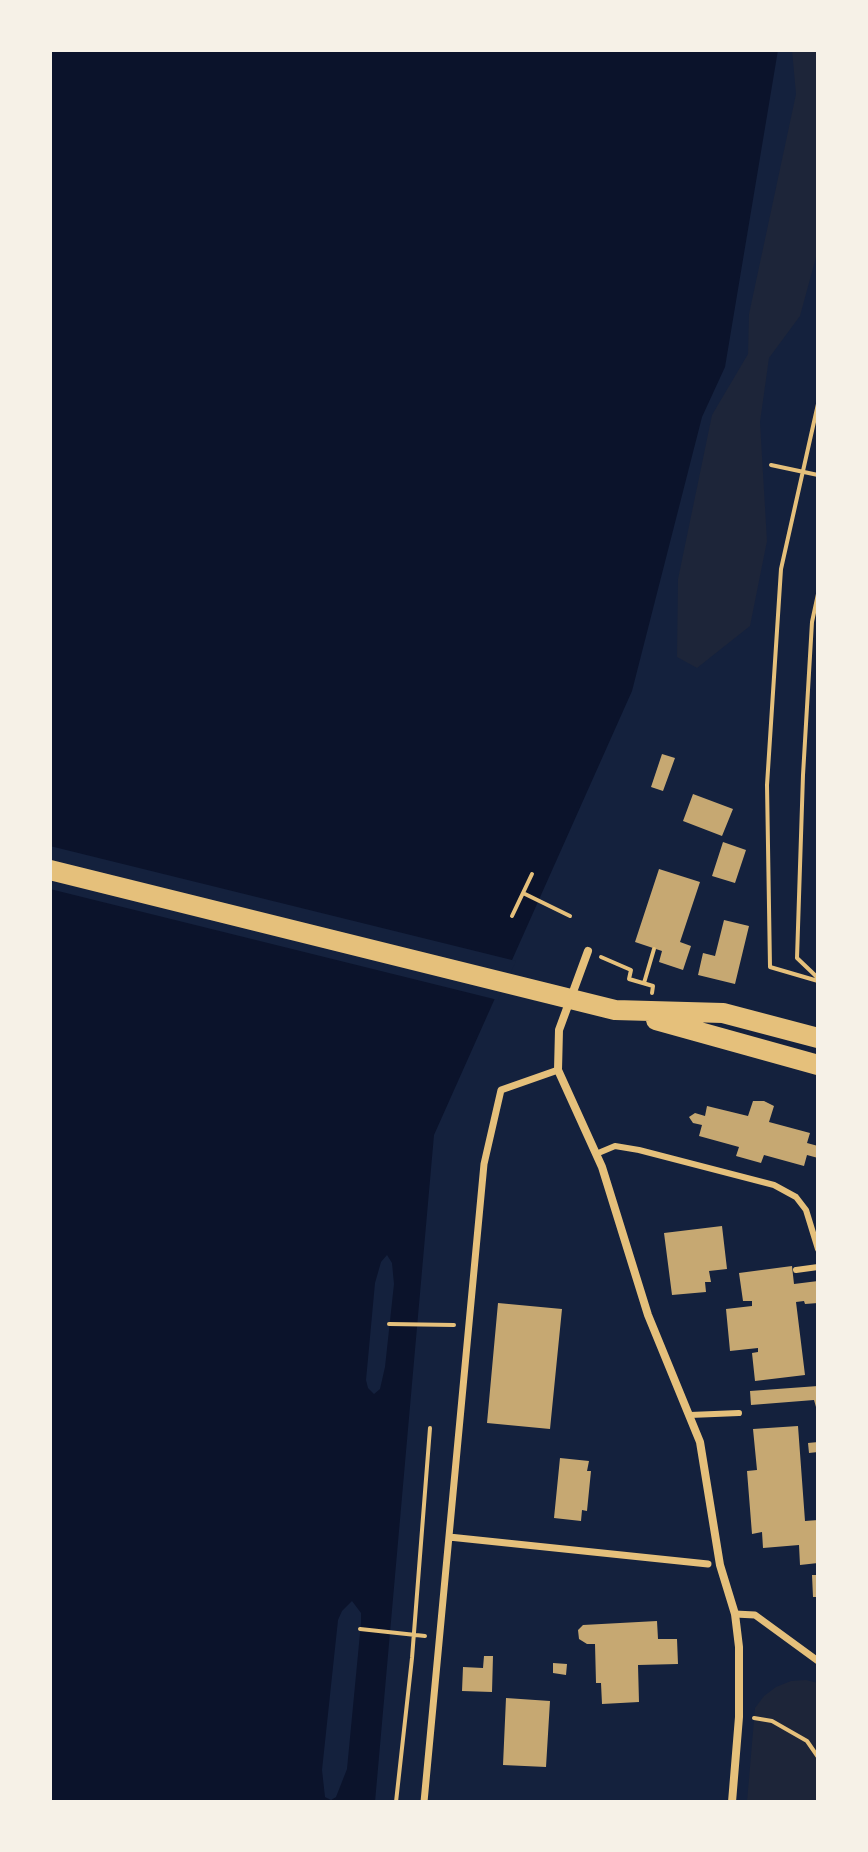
<!DOCTYPE html>
<style>
body{margin:0}
#map{position:relative;width:868px;height:1852px;overflow:hidden;background:#14213d;font-family:Inter,sans-serif}
canvas{display:block}
.frame{position:absolute;inset:0;border:52px solid #f6f1e7;pointer-events:none}
</style>
<div id="map">
<canvas width="868" height="1852"></canvas>
<div class="frame"></div>
</div>
<script>
const ctx = document.querySelector('canvas').getContext('2d');
ctx.lineJoin = 'round';
function paint(path, color) { ctx.fillStyle = color; ctx.fill(path, 'evenodd'); }
const toPath = rows => new Path2D(rows.map(r => 'M' + r).join(''));
function stroke(path, color, width, dash) { ctx.strokeStyle = color; ctx.lineWidth = width; ctx.lineCap = dash ? 'butt' : 'round'; ctx.setLineDash(dash || []); ctx.stroke(path); }
const green = toPath([
 [792,50,818,50,818,250,800,316,769,358,760,422,767,541,750,626,697,668,677,657,678,579,712,415,748,354,749,314,796,94],
 [806,1680,818,1683,818,1802,747,1802,755,1708,764,1696,776,1687,791,1681]
]);
const water = toPath([
 [50,50,778,50,725,367,702,417,632,691,434,1135,375,1802,50,1802]
]);
const pier = toPath([
 [50,846,516,961,498,1000,50,889],
 [387,1255,392,1263,394,1284,385,1367,380,1389,374,1394,368,1388,366,1380,375,1283,381,1262],
 [352,1601,361,1613,361,1623,347,1769,336,1797,331,1800,325,1797,322,1770,338,1620,342,1611]
]);
const building = toPath([
 [662,754,675,758,663,791,651,787],
 [693,794,733,809,722,836,683,821],
 [723,842,746,850,735,883,712,876],
 [659,869,700,882,680,942,691,946,683,970,659,962,662,951,635,942],
 [724,920,749,926,735,984,698,975,703,953,715,956],
 [753,1101,764,1101,774,1106,769,1122,810,1133,807,1143,818,1146,818,1158,807,1155,804,1166,764,1155,761,1163,736,1156,739,1147,699,1136,702,1125,693,1123,689,1117,695,1113,705,1116,707,1106,748,1116],
 [722,1226,727,1269,709,1271,711,1282,705,1282,706,1292,672,1295,664,1233],
 [792,1266,794,1284,818,1281,818,1303,805,1304,804,1301,796,1302,805,1375,755,1381,752,1353,758,1352,758,1348,730,1351,726,1309,752,1306,752,1301,743,1301,739,1273],
 [498,1303,562,1309,550,1429,487,1423],
 [818,1386,818,1414,814,1400,751,1405,750,1391],
 [798,1426,805,1521,818,1520,818,1543,816,1543,818,1563,800,1565,799,1545,763,1548,762,1532,752,1534,747,1471,757,1470,753,1429],
 [818,1442,818,1452,809,1453,808,1443],
 [560,1458,589,1461,587,1471,591,1471,587,1511,582,1510,581,1521,554,1518],
 [812,1575,818,1575,818,1597,813,1597],
 [657,1621,658,1639,677,1639,678,1664,638,1665,639,1702,602,1704,601,1683,596,1683,595,1644,587,1644,579,1639,578,1630,583,1625],
 [484,1656,493,1656,492,1692,462,1691,463,1667,483,1668],
 [553,1663,567,1664,566,1675,553,1673],
 [506,1698,550,1701,546,1767,503,1765]
]);
const path = toPath([
 [818,404,781,569,767,785,770,967,818,981],
 [771,465,818,475],
 [818,594,812,622,803,775,797,958,818,978],
 [523,893,570,916],
 [512,916,532,874],
 [601,957,631,970,629,979,653,986,652,993],
 [644,983,654,949],
 [389,1324,454,1325],
 [360,1629,425,1636],
 [754,1718,772,1721,807,1741,818,1757],
 [396,1802,412,1658,430,1428]
]);
const service = toPath([
 [596,1154,615,1146,639,1150,774,1185,796,1197,806,1210,818,1249],
 [796,1270,818,1267],
 [690,1415,739,1413]
]);
const pedestrian = toPath([
 [449,1537,708,1564],
 [735,1614,755,1615,818,1661],
 [424,1802,484,1164,501,1090,558,1070]
]);
const minor = toPath([
 [588,951,559,1030,558,1070,602,1167,648,1315,700,1442,720,1565,735,1614,739,1647,739,1717,732,1802]
]);
const primary = toPath([
 [50,870,615,1010,723,1013,818,1038],
 [656,1020,818,1065]
]);
paint(green, '#1d2539');
paint(water, '#0b132b');
paint(pier, '#14213d');
paint(building, '#c6a872');
stroke(path, '#e5c07b', 4);
stroke(service, '#e5c07b', 6);
stroke(pedestrian, '#e5c07b', 7);
stroke(minor, '#e5c07b', 8);
stroke(primary, '#e5c07b', 20);
</script>
